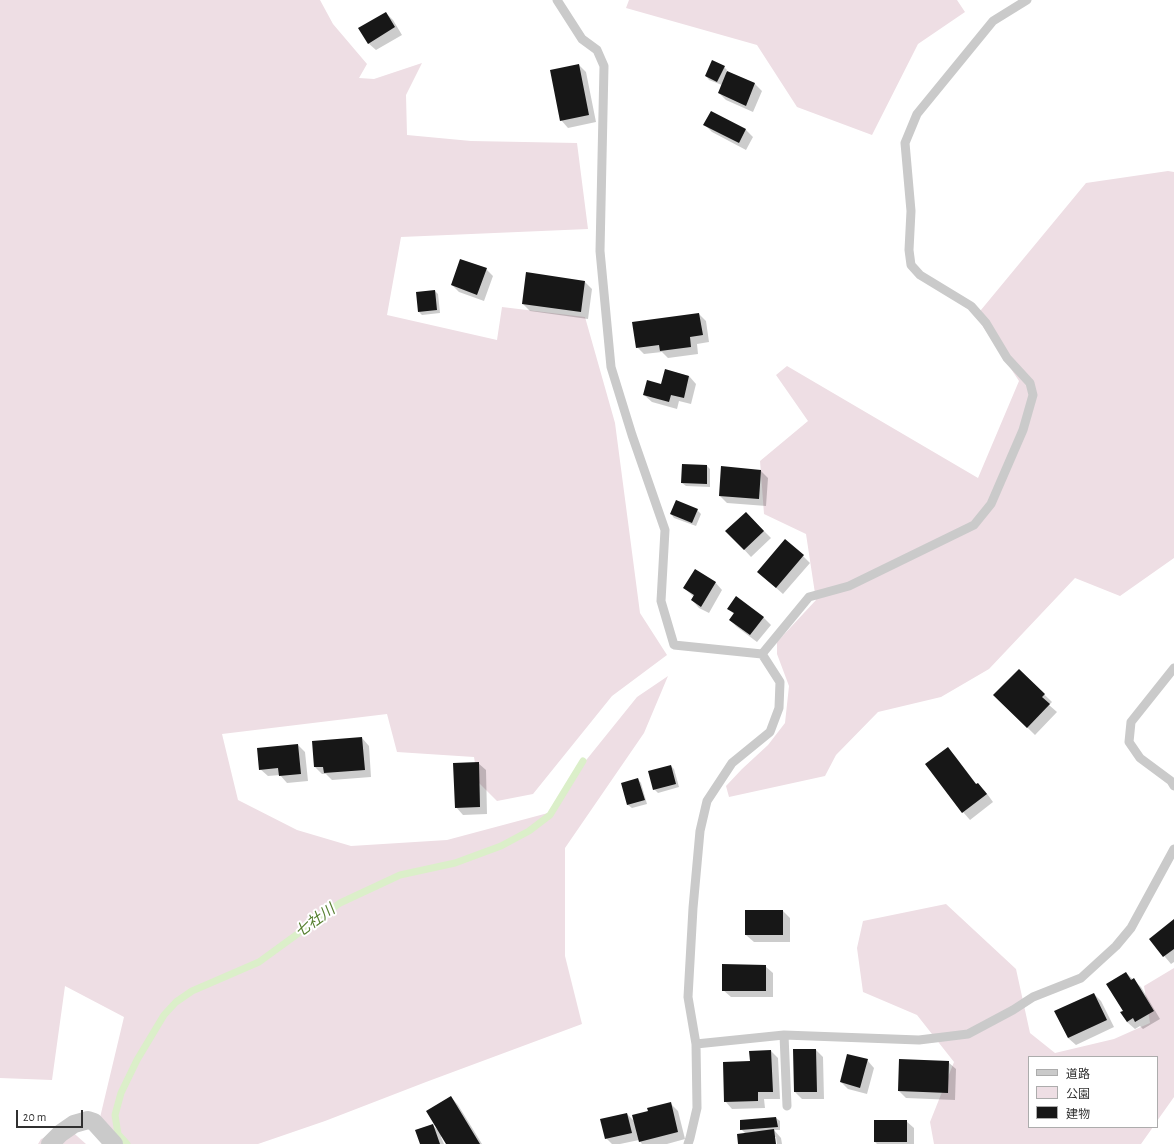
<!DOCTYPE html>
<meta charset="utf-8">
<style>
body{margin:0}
#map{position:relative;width:1174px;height:1144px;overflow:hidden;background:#fff;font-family:"Alegreya Sans","Noto Sans JP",sans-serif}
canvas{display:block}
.legend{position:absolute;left:1028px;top:1056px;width:130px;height:72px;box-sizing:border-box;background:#fff;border:1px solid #acacac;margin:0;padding:5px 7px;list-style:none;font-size:12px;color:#303030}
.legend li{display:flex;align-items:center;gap:8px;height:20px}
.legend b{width:20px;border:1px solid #acacac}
.scale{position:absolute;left:16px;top:1110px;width:67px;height:18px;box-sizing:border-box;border:2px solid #303030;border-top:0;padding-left:5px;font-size:12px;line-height:14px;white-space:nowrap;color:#303030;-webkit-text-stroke:3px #fff;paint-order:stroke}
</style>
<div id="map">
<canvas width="1174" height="1144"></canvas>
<ul class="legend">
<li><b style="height:5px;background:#cacaca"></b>道路</li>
<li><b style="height:11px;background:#eedee4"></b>公園</li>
<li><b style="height:11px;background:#171717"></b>建物</li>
</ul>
<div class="scale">20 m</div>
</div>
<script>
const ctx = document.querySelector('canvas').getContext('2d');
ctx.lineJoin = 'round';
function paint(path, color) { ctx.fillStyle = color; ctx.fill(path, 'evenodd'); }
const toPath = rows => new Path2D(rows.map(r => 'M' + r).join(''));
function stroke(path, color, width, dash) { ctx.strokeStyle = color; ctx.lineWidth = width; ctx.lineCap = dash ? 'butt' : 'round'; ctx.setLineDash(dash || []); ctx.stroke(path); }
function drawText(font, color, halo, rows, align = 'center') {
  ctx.font = font + ' "Alegreya Sans","Noto Sans JP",sans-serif'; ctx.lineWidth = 4; ctx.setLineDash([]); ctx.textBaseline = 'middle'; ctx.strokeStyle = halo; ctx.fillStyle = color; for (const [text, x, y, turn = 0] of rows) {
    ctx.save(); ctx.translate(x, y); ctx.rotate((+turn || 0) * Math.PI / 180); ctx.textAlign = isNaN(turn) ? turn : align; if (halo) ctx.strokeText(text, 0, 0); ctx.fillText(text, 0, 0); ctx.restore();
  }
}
const green = toPath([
 [0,0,320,0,333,24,367,64,359,78,374,79,422,63,406,95,407,135,471,141,577,143,588,229,401,237,387,315,497,340,502,307,585,317,615,423,640,613,667,655,612,696,533,794,497,801,478,782,474,757,397,752,387,714,222,734,238,800,297,830,351,846,447,840,548,813,583,764,637,697,668,676,644,733,565,848,565,956,582,1024,426,1082,325,1121,258,1144,119,1144,98,1126,124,1017,65,986,52,1080,0,1078],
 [629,0,957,0,965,12,918,44,872,135,797,107,757,45,626,8],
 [1168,171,1174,172,1174,558,1120,596,1075,578,989,669,941,697,878,712,836,755,825,776,729,797,726,786,742,769,768,745,785,723,789,686,777,654,777,642,816,600,806,534,764,514,760,461,808,421,776,375,787,366,978,478,1019,381,976,316,1086,183],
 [946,904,1016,969,1030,1033,1055,1053,1114,1039,1150,1023,1144,986,1174,968,1174,1097,1157,1121,1157,1057,1029,1057,1029,1127,1153,1127,1141,1144,934,1144,930,1122,954,1062,917,1015,863,992,857,948,863,921],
 [68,1128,86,1144,38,1144,41,1139]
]);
const shadow = toPath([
 [386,13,393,20,402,35,376,50,368,43],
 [579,65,586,72,596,122,568,128,561,120],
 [724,67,727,70,726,72,755,84,762,91,753,112,726,100,719,93,722,85,709,80,706,76],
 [705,125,746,130,753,137,746,150,712,132],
 [486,269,493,276,484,301,459,292,452,285],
 [527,273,585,282,592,289,588,319,530,311,523,304],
 [435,291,438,294,440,313,422,315,419,312],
 [699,314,706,321,709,342,697,344,698,354,668,358,662,352,644,354,637,347],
 [666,370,689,376,696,384,691,404,679,401,677,409,652,402,644,395,662,385],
 [707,466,710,469,710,487,686,486,682,483],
 [761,471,768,478,766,506,727,503,720,496],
 [697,510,701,514,696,526,674,518,671,514],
 [746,513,771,538,751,557,727,531],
 [803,556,810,563,783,594,766,579],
 [715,582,722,590,709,613,699,608,692,600,694,597,684,588],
 [728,608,763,617,771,625,757,642,737,627,730,620,734,614],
 [1019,670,1052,702,1049,705,1057,712,1035,735,994,695],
 [362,738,369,746,371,777,332,780,326,774,322,774,315,767,313,742],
 [298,745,305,752,308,781,287,783,280,775,268,776,260,769],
 [948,749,955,756,977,785,985,791,993,802,970,820,963,812],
 [478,763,486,770,487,814,463,815,456,807],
 [671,766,674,769,679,787,658,793,654,789],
 [638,779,641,783,647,804,632,808,628,805,622,784],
 [783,911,790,918,790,942,754,942,746,935],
 [1174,921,1174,962,1171,964,1150,939],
 [765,966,773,973,773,997,731,997,723,990],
 [1126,973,1141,987,1160,1019,1143,1029,1140,1026,1135,1029,1127,1022,1122,1012,1124,1011],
 [1094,994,1101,1001,1114,1027,1076,1045,1068,1038,1056,1012],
 [816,1050,823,1057,824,1099,802,1099,795,1092],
 [771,1051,778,1058,780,1099,764,1099,765,1108,732,1109,725,1101],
 [867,1060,874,1068,867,1094,848,1089,841,1082],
 [948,1062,956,1069,955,1100,906,1098,899,1091],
 [451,1097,458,1105,482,1144,447,1144,442,1136,441,1137,444,1144,421,1144,432,1125,439,1131],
 [671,1104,678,1111,685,1139,667,1144,642,1144,639,1140,620,1144,612,1144,606,1138,627,1114,635,1122,649,1112],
 [776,1118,780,1121,780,1130,774,1130,781,1138,782,1144,777,1144,776,1137,774,1137,775,1144,739,1144,746,1134,741,1129],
 [906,1121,914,1128,914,1144,877,1144,875,1142]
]);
const stream = toPath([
 [127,1144,118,1134,115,1115,121,1093,137,1060,164,1015,176,1002,192,991,259,962,340,903,400,875,455,863,501,846,529,831,550,815,583,761]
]);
const building = toPath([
 [386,12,395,27,368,44,358,28],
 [712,60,725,66,717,82,705,76],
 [579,64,589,115,560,121,550,70],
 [727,71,755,83,746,106,718,93],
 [711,111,746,129,739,143,703,125],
 [460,259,487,268,477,295,451,285],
 [526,272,585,281,581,312,522,304],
 [435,290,437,310,418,312,416,292],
 [699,313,703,335,690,337,691,347,660,351,659,345,636,348,632,322],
 [665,369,689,376,684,398,671,395,669,402,643,395,647,380,661,384],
 [682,464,707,465,707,484,681,483],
 [721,466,761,470,759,499,719,496],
 [676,500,698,509,692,523,670,514],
 [746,512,764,531,744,550,725,531],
 [785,539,804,555,776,588,757,572],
 [695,569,716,582,701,607,691,600,694,595,683,588],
 [736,596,764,617,750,635,729,620,734,613,727,609],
 [1019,669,1045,694,1042,697,1050,704,1027,728,993,695],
 [362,737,365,770,324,773,323,767,314,767,312,741],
 [298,744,301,774,279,776,278,768,259,770,257,748],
 [948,747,976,784,978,783,987,794,962,813,925,764],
 [479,762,480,807,455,808,453,763],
 [671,765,676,784,653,790,648,771],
 [638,778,645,800,627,805,621,783],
 [745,910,783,910,783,935,745,935],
 [1174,919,1174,949,1163,957,1149,939],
 [722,964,766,965,766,991,722,991],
 [1126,972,1131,980,1134,978,1154,1011,1135,1022,1133,1018,1127,1022,1120,1012,1123,1011,1106,984],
 [1094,993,1107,1020,1068,1038,1054,1011],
 [793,1049,816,1049,817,1092,794,1092],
 [771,1050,773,1092,758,1092,758,1101,724,1102,723,1062,750,1061,749,1051],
 [847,1054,868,1059,860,1088,840,1082],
 [899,1059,949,1061,948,1093,898,1091],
 [451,1096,480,1144,446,1144,426,1111],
 [671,1102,678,1132,639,1142,632,1115,648,1111,647,1108],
 [627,1113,632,1133,605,1139,600,1119],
 [776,1117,778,1127,740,1130,740,1120],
 [874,1120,907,1120,907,1142,874,1142],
 [433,1124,440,1144,420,1144,415,1130],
 [774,1129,776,1144,738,1144,737,1134]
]);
const service = toPath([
 [557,0,582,39,597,50,604,66,600,251,611,367,632,435,665,530,661,601,674,645,762,654,780,682,779,708,770,732,732,763,707,801,700,831,693,908,688,997,696,1044,697,1108,690,1138,688,1144],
 [762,654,809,597,849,586,974,525,991,504,1023,430,1033,395,1030,383,1007,358,986,323,971,306,920,275,911,265,909,250,911,211,905,143,917,114,993,21,1027,0],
 [1174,668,1131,722,1129,742,1140,758,1171,781,1174,786],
 [784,1035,787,1106],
 [696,1044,784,1035,919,1040,968,1034,1013,1010,1033,997,1081,978,1116,946,1131,928,1174,849]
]);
const minor = toPath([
 [50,1144,61,1133,74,1124,88,1120,94,1122,114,1144]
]);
const waterNames = [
 ["七社川",315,921,-36]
];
paint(green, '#eedee4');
paint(shadow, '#0003');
stroke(stream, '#dbefc9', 7);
paint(building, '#171717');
stroke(service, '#cacaca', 9);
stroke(minor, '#cacaca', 18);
drawText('italic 15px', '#567f2f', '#fff', waterNames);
</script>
